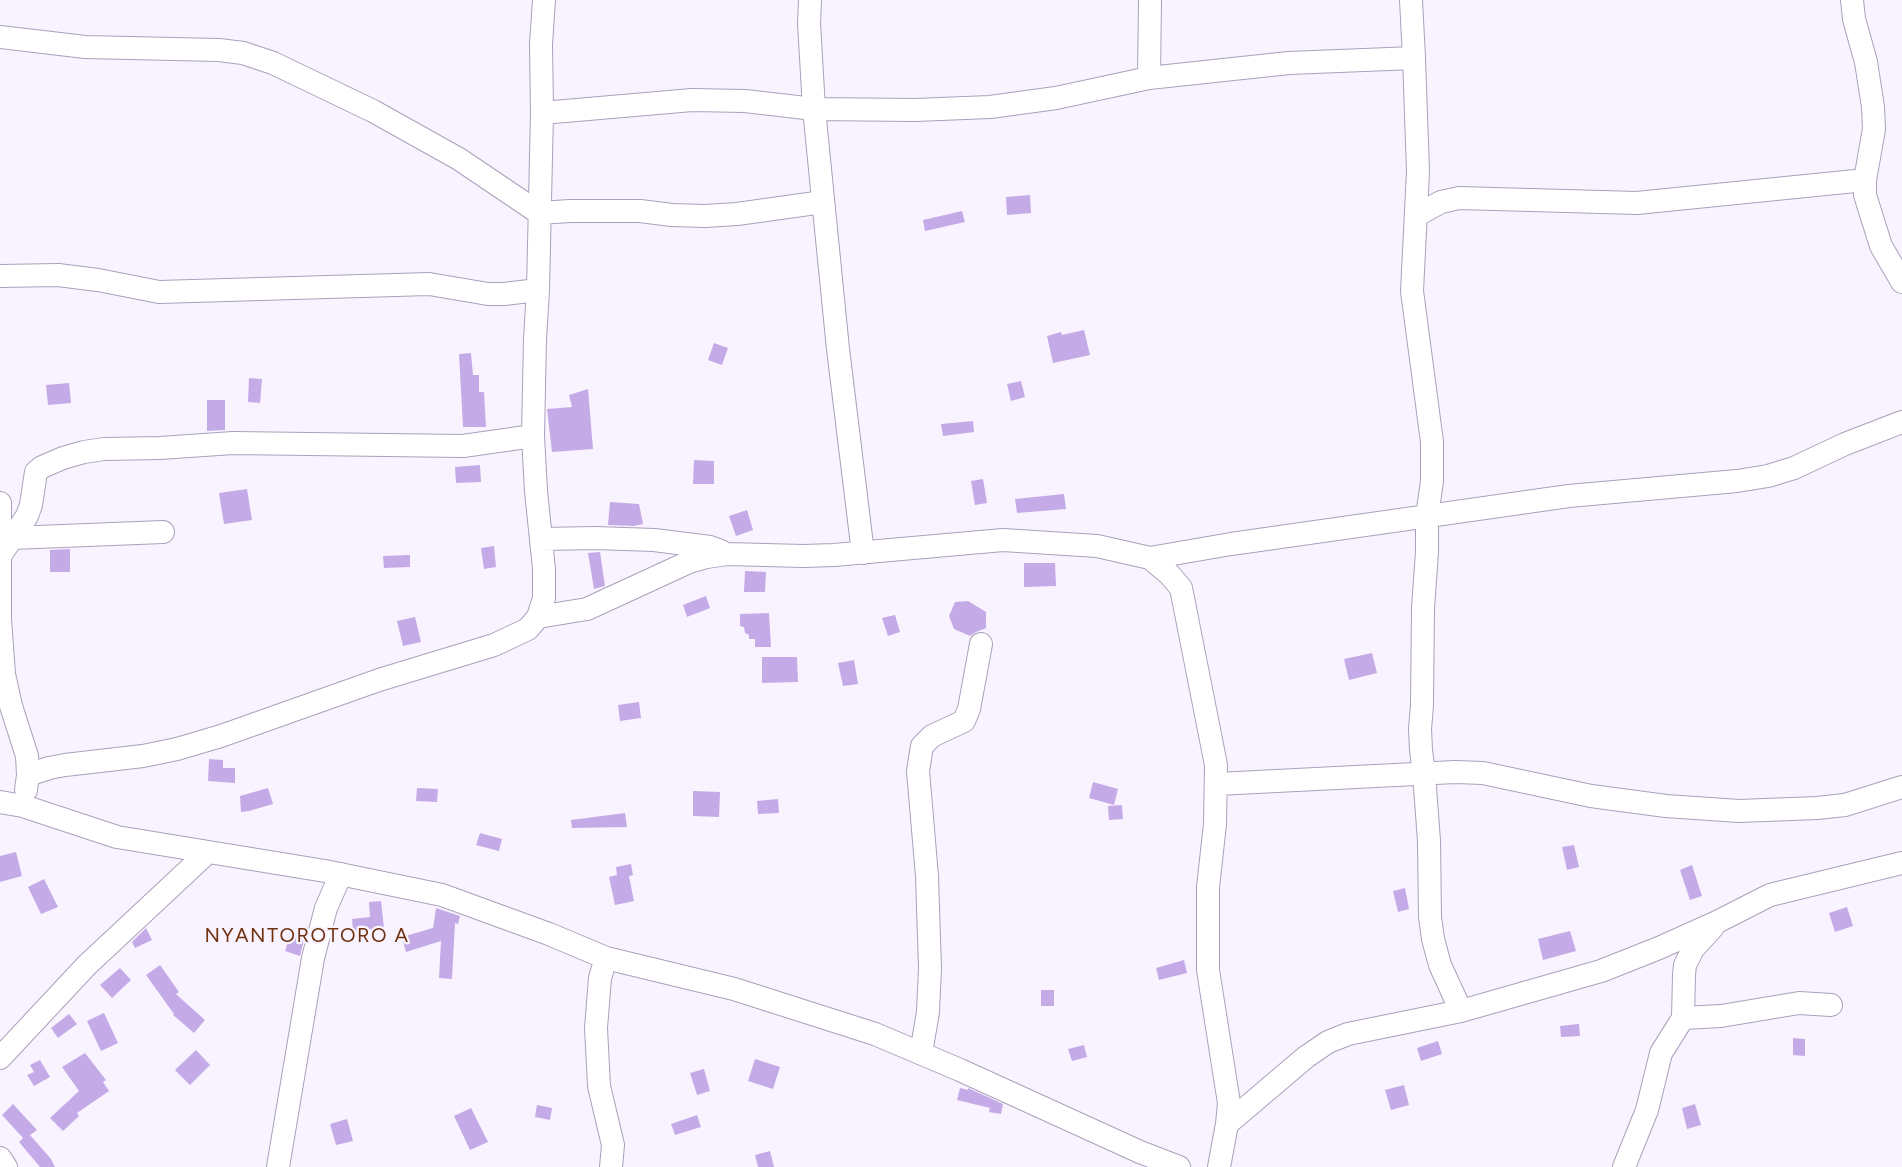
<!DOCTYPE html>
<style>
body{margin:0}
canvas{display:block;background:#f8f3ff}
</style>
<canvas width="1902" height="1167"></canvas>
<script>
const ctx = document.querySelector('canvas').getContext('2d');
ctx.lineJoin = 'round';
function paint(path, color) { ctx.fillStyle = color; ctx.fill(path, 'evenodd'); }
const toPath = rows => new Path2D(rows.map(r => 'M' + r).join(''));
function stroke(path, color, width, dash) { ctx.strokeStyle = color; ctx.lineWidth = width; ctx.lineCap = dash ? 'butt' : 'round'; ctx.setLineDash(dash || []); ctx.stroke(path); }
function drawText(font, color, halo, rows, align = 'center') {
  ctx.font = font + ' Figtree,sans-serif'; ctx.lineWidth = 4.5; ctx.setLineDash([]); ctx.textBaseline = 'middle'; ctx.strokeStyle = halo; ctx.fillStyle = color; for (const [text, x, y, turn = 0] of rows) {
    ctx.save(); ctx.translate(x, y); ctx.rotate((+turn || 0) * Math.PI / 180); ctx.textAlign = isNaN(turn) ? turn : align; if (halo) ctx.strokeText(text, 0, 0); ctx.fillText(text, 0, 0); ctx.restore();
  }
}
const building = toPath([
 [1030,195,1031,213,1007,215,1006,197],
 [962,211,965,222,925,231,923,220],
 [1084,330,1090,355,1053,363,1047,336,1061,332,1062,335],
 [714,343,728,348,722,365,708,360],
 [471,353,473,375,479,375,479,392,484,392,486,427,463,427,459,354],
 [249,378,262,379,260,403,248,402],
 [1021,381,1025,397,1011,401,1007,384],
 [69,383,71,403,48,405,46,385],
 [588,389,593,449,552,452,547,409,572,407,569,395],
 [207,400,225,400,225,430,207,431],
 [973,421,974,432,943,436,941,424],
 [694,460,714,461,714,484,693,484],
 [480,465,481,482,456,483,455,467],
 [983,479,987,503,975,505,971,481],
 [247,489,252,520,224,524,219,493],
 [1064,494,1066,509,1017,513,1015,499],
 [610,502,639,504,643,524,634,526,608,525],
 [747,510,753,530,736,536,729,516],
 [494,546,496,567,484,569,481,548],
 [70,549,70,572,50,572,50,550],
 [600,552,605,586,594,589,588,553],
 [410,555,410,567,384,568,383,556],
 [1024,563,1055,563,1056,586,1024,587],
 [745,571,766,572,765,592,744,592],
 [706,596,710,608,687,617,683,605],
 [968,601,986,612,986,628,976,632,970,636,954,629,949,616,955,602],
 [769,613,771,647,755,647,755,639,749,639,749,635,745,633,744,627,740,626,740,614],
 [895,615,900,632,888,636,882,618],
 [415,617,421,642,403,646,397,621],
 [1372,653,1377,673,1349,680,1344,659],
 [762,657,797,657,798,682,762,683],
 [854,660,858,684,843,686,838,663],
 [639,702,641,718,620,721,618,705],
 [209,759,223,760,223,768,235,768,235,783,208,781],
 [1093,782,1118,789,1114,805,1089,798],
 [268,788,273,804,249,811,241,812,240,796],
 [417,788,438,789,437,802,416,801],
 [693,791,720,792,719,817,693,816],
 [778,799,779,813,758,814,757,801],
 [1122,805,1123,819,1109,820,1108,806],
 [625,813,627,827,572,828,571,820],
 [480,833,502,839,499,851,476,845],
 [1574,845,1579,867,1567,870,1562,847],
 [16,852,22,876,0,882,0,856],
 [631,864,633,875,629,876,634,901,615,905,609,877,617,875,616,867],
 [1692,865,1702,896,1690,900,1680,870],
 [44,879,58,907,41,914,28,887],
 [1405,888,1409,909,1398,912,1393,891],
 [381,901,384,928,353,931,352,919,370,917,369,902],
 [1847,907,1853,926,1835,932,1829,913],
 [436,908,460,916,458,924,455,923,452,979,439,978,441,941,406,952,402,937,433,928],
 [146,928,152,940,135,948,132,942],
 [1570,931,1576,951,1543,960,1538,939],
 [291,932,305,935,300,956,285,951],
 [1184,960,1187,973,1159,980,1156,968],
 [160,965,179,992,176,994,205,1020,194,1033,173,1015,174,1014,146,975],
 [120,968,131,980,112,998,100,985],
 [1041,990,1054,990,1054,1006,1041,1006],
 [104,1013,118,1043,101,1051,87,1021],
 [69,1014,77,1024,58,1038,51,1028],
 [1579,1024,1580,1036,1561,1037,1560,1026],
 [1793,1038,1805,1039,1805,1056,1793,1055],
 [1438,1041,1442,1054,1421,1061,1417,1048],
 [1084,1045,1087,1057,1072,1061,1068,1049],
 [196,1050,210,1065,190,1085,175,1070],
 [85,1053,106,1080,103,1082,109,1091,77,1113,79,1116,63,1131,50,1118,79,1091,62,1067],
 [755,1059,780,1067,773,1089,748,1081],
 [40,1060,50,1077,34,1086,27,1075,34,1072,30,1065],
 [704,1069,710,1091,697,1095,690,1073],
 [1404,1085,1409,1105,1391,1110,1385,1090],
 [960,1088,968,1090,968,1088,1003,1104,1001,1114,989,1112,990,1108,957,1100],
 [13,1104,37,1130,30,1135,51,1159,55,1167,40,1167,19,1142,23,1138,2,1115],
 [1695,1104,1701,1125,1687,1129,1682,1108],
 [537,1105,552,1108,550,1120,535,1117],
 [471,1108,488,1142,470,1150,454,1116],
 [697,1115,701,1127,675,1135,671,1124],
 [347,1119,353,1141,336,1145,330,1124],
 [770,1151,774,1167,758,1167,755,1155]
]);
const minor = toPath([
 [810,0,809,23,814,109,838,349,863,553],
 [1411,0,1414,58,1418,171,1412,291,1432,442,1432,481,1427,516,1427,552,1423,608,1422,705,1420,729,1421,750,1424,774,1429,841,1430,917,1433,939,1440,965,1461,1011],
 [1852,0,1854,19,1866,62,1873,107,1874,129,1865,180,1865,195,1881,246,1902,282],
 [0,37,85,47,219,50,243,53,273,63,373,111,459,159,539,213,570,211,640,211,672,215,705,216,737,214,823,202],
 [1149,78,1150,0],
 [542,113,692,100,745,101,814,109,915,110,990,107,1056,98,1149,78,1289,63,1414,58],
 [1417,215,1441,202,1459,198,1637,203,1865,180],
 [0,276,58,275,98,280,159,292,429,284,488,294,504,294,538,290],
 [0,503,0,619,4,674,11,706,27,756,28,775,26,790],
 [12,538,163,532],
 [541,539,595,538,654,540,710,547,721,551],
 [0,556,27,516,31,505,36,472,42,467,63,458,84,452,104,449,160,448,233,443,463,446,533,436],
 [1150,558,1169,574,1181,588,1216,765,1215,824,1208,887,1208,970,1229,1103,1227,1124,1219,1167],
 [538,617,587,609,689,562,707,557,727,554,803,556,834,555,1003,540,1097,546,1150,558,1231,544,1569,496,1737,481,1768,476,1794,468,1845,444,1902,422],
 [28,775,49,768,65,765,143,756,177,749,221,736,379,680,494,645,528,629,538,617,544,598,544,569,536,491,533,436,535,339,538,290,542,113,541,44,544,0],
 [1217,784,1455,772,1483,773,1591,796,1666,806,1739,811,1817,808,1845,805,1902,787],
 [0,802,23,806,117,837,325,871,442,895,549,934,606,958,734,989,875,1034,960,1070,1140,1152,1179,1167],
 [606,958,600,978,596,1028,599,1086,613,1145,611,1167],
 [1683,1018,1721,1016,1799,1003,1831,1005],
 [921,1053,928,1012,930,968,927,876,918,771,922,746,932,736,964,721,969,709,981,644],
 [0,1058,87,965,208,852],
 [1227,1124,1306,1057,1328,1042,1348,1034,1461,1011,1601,971,1659,948,1717,922,1770,895,1902,863],
 [0,1158,6,1167],
 [278,1167,313,958,326,908,341,874],
 [1624,1167,1647,1110,1661,1053,1683,1018,1684,975,1685,965,1693,949,1713,927]
]);
const quarterNames = [
 ["NYANTOROTORO A",307,936]
];
paint(building, '#c4abe7');
stroke(minor, '#aba0bb', 24);
stroke(minor, '#fff', 22);
ctx.letterSpacing = '1.5px';
drawText('20px', '#713211', '#f8f3ff', quarterNames);
ctx.letterSpacing = '0px';
</script>
